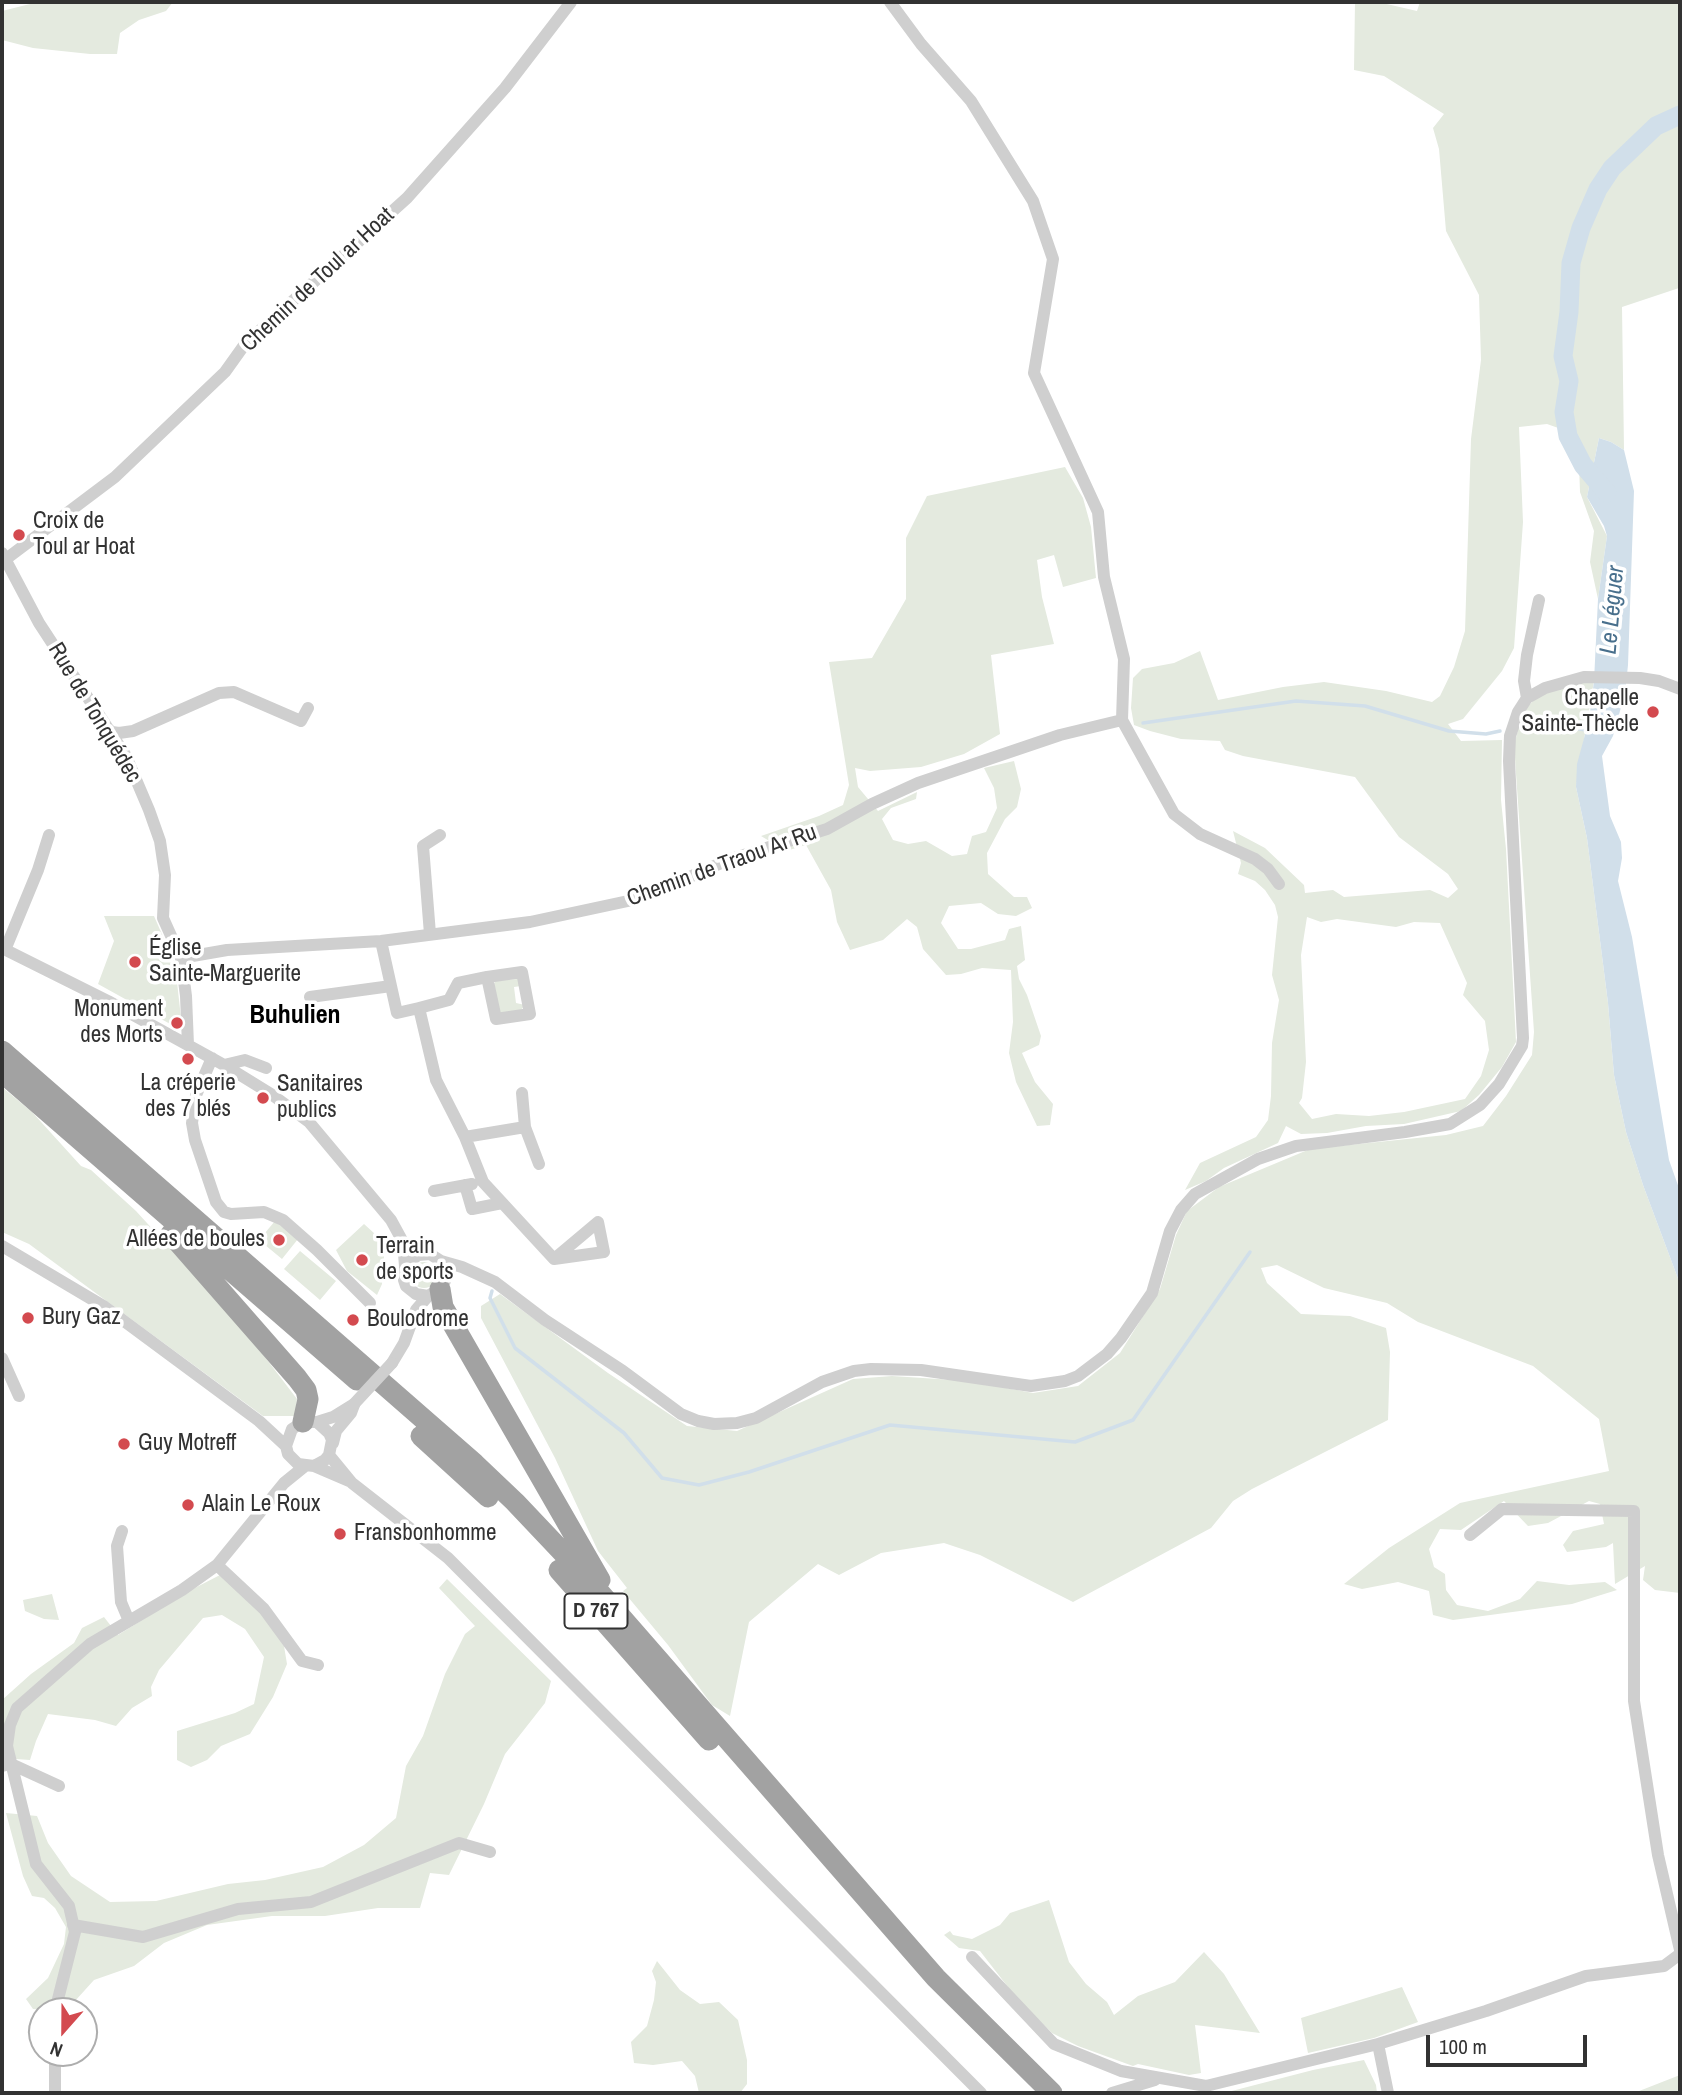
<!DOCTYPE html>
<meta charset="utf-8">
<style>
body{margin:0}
#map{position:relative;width:1682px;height:2095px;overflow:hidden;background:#fff;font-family:"Archivo Narrow",sans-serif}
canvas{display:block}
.frame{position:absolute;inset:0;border:4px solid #323232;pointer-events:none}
.north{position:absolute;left:28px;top:1997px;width:70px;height:70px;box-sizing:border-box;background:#fff;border:2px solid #adadad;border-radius:50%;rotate:201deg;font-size:19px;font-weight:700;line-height:28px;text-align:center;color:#323232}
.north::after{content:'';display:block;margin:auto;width:24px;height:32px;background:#d34a4f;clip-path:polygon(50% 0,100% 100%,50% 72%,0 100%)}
.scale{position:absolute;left:1426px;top:2035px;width:161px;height:32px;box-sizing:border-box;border:4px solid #323232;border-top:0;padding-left:9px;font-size:21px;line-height:24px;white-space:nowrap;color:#323232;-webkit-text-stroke:5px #fff;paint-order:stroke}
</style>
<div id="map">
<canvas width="1682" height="2095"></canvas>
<div class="frame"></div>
<div class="north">N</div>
<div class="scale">100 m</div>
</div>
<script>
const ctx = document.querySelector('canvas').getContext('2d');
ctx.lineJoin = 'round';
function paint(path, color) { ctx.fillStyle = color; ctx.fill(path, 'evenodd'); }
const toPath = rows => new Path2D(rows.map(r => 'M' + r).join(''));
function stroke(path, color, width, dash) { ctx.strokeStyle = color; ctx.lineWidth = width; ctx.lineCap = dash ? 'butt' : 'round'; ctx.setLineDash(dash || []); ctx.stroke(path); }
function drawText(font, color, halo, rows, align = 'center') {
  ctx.font = font + ' "Archivo Narrow",sans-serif'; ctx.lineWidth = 7; ctx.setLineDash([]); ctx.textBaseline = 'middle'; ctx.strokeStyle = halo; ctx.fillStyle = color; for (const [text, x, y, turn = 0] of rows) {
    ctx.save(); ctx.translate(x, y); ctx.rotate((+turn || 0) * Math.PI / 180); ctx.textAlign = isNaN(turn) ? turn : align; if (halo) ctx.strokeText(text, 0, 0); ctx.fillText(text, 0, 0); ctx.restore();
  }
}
const green = toPath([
 [38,2,173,2,166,11,139,20,120,33,117,54,90,54,33,48,2,40,2,11],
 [1355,2,1378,2,1417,11,1420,2,1680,2,1680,280,1679,288,1622,307,1624,450,1611,442,1599,438,1587,497,1607,536,1598,599,1590,562,1594,531,1580,492,1578,435,1547,424,1519,427,1523,522,1514,648,1502,671,1463,719,1448,724,1461,741,1502,740,1501,800,1506,849,1516,1042,1502,1067,1479,1095,1461,1111,1404,1124,1366,1126,1327,1133,1301,1134,1286,1126,1278,1143,1224,1168,1206,1181,1185,1190,1200,1163,1256,1137,1268,1120,1271,1096,1272,1043,1279,1000,1272,975,1278,917,1275,905,1265,890,1255,881,1238,874,1241,863,1233,831,1265,848,1304,885,1305,893,1333,890,1344,897,1430,890,1448,898,1458,889,1448,874,1399,837,1355,777,1243,756,1225,750,1220,741,1181,739,1150,731,1134,725,1131,708,1133,678,1142,669,1174,663,1200,651,1218,700,1283,687,1324,682,1386,691,1432,702,1440,696,1454,667,1465,631,1471,439,1481,360,1479,295,1446,231,1439,149,1433,128,1444,114,1384,76,1354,70],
 [1307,917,1321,922,1337,919,1396,927,1414,922,1440,923,1467,983,1463,995,1485,1021,1489,1050,1481,1076,1465,1099,1404,1112,1369,1116,1336,1114,1312,1119,1299,1103,1302,1098,1306,1062,1301,955],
 [1065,467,1083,498,1091,527,1096,578,1063,587,1054,555,1037,560,1042,597,1054,644,991,655,1000,734,964,754,921,767,870,771,855,768,858,787,878,811,917,792,916,799,891,808,882,819,893,840,908,844,926,841,952,856,967,854,972,836,986,832,997,808,994,788,984,768,1014,761,1021,789,1017,807,1005,819,987,853,988,874,1014,897,1027,897,1032,908,1016,916,998,914,981,903,949,906,941,923,958,949,971,949,1005,940,1009,929,1021,926,1025,960,1017,966,1019,979,1027,995,1041,1036,1039,1045,1022,1053,1035,1082,1053,1104,1050,1125,1037,1126,1016,1082,1009,1053,1013,1022,1011,970,982,968,961,974,946,975,923,949,917,927,907,919,883,940,850,950,837,922,831,890,806,845,786,851,761,836,819,816,843,805,849,785,829,662,872,658,906,599,906,538,927,496],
 [1594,681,1576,787,1587,838,1608,1003,1614,1075,1626,1132,1643,1185,1680,1284,1680,1593,1655,1590,1643,1580,1645,1566,1615,1584,1613,1543,1606,1547,1567,1552,1563,1545,1573,1531,1604,1524,1600,1504,1589,1501,1548,1523,1528,1526,1504,1501,1461,1530,1440,1529,1429,1549,1434,1567,1445,1574,1446,1590,1457,1605,1488,1611,1520,1599,1537,1581,1569,1585,1605,1582,1617,1590,1572,1604,1453,1620,1433,1615,1429,1591,1398,1582,1362,1589,1344,1584,1389,1548,1460,1503,1609,1471,1599,1419,1533,1366,1418,1322,1387,1303,1324,1288,1277,1265,1261,1268,1267,1283,1301,1314,1350,1316,1386,1328,1390,1352,1388,1420,1252,1489,1233,1501,1211,1528,1073,1602,980,1555,944,1543,881,1553,839,1575,818,1564,749,1622,730,1716,712,1705,668,1645,623,1591,627,1588,598,1551,555,1458,481,1318,481,1306,500,1294,608,1373,687,1426,737,1431,853,1379,892,1376,969,1381,1033,1393,1078,1386,1120,1353,1160,1289,1176,1235,1187,1211,1219,1187,1310,1149,1446,1135,1483,1126,1506,1096,1532,1055,1534,1032,1514,745,1523,711,1538,696,1551,688],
 [104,916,154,916,175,964,181,1018,172,1025,98,984,114,941],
 [519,979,521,986,514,987,516,1003,525,1005,520,1011,500,1013,494,984,496,980],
 [2,1087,32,1112,81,1166,91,1170,136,1211,179,1258,258,1348,297,1399,295,1416,263,1416,29,1244,2,1232],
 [275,1221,298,1239,282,1259,259,1240],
 [364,1224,385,1243,382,1284,377,1295,347,1271,336,1250],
 [300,1251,336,1281,320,1300,284,1269],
 '411 1275a13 13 0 1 1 26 0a13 13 0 1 1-26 0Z',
 [220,1575,261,1613,284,1646,287,1664,273,1697,250,1734,221,1746,207,1760,191,1767,177,1760,177,1731,235,1713,254,1704,264,1657,245,1629,222,1615,203,1618,159,1670,151,1687,152,1696,132,1708,116,1726,95,1720,48,1714,36,1741,30,1760,2,1758,2,1700,31,1674,74,1643,82,1628,104,1617,118,1635,189,1591],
 [447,1579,551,1681,545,1703,505,1754,484,1804,449,1875,430,1873,420,1908,378,1908,325,1916,272,1916,207,1925,164,1943,134,1966,94,1980,66,2011,33,2009,26,1999,48,1978,64,1944,66,1927,55,1908,44,1898,32,1896,23,1876,6,1813,37,1816,48,1843,71,1876,110,1902,156,1901,228,1884,265,1880,323,1867,364,1845,396,1818,406,1766,423,1736,445,1674,465,1634,475,1626,439,1588],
 [52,1594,59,1620,44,1619,25,1611,23,1600],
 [1049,1900,1069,1962,1086,1984,1107,2002,1114,2015,1138,1996,1175,1982,1204,1952,1224,1974,1260,2033,1195,2025,1201,2073,1189,2075,1138,2064,1133,2066,1078,2046,1052,2033,1015,1996,980,1951,959,1948,944,1935,950,1931,953,1935,972,1939,1000,1925,1010,1913],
 [657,1961,680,1990,700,2004,719,2002,738,2020,747,2060,747,2084,740,2093,699,2093,695,2076,682,2061,653,2065,634,2063,631,2042,647,2026,654,2000,656,1982,652,1971],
 [1402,1987,1418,2022,1374,2038,1308,2053,1301,2018],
 [1364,2060,1376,2085,1377,2093,1224,2093,1313,2070],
 [1680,2075,1680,2093,1634,2093]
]);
const water = toPath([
 [1599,438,1611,442,1624,450,1634,491,1628,665,1625,693,1613,736,1602,756,1610,816,1621,842,1622,858,1618,881,1632,937,1669,1160,1680,1191,1680,1284,1643,1185,1626,1132,1614,1075,1608,1003,1587,838,1576,787,1577,764,1589,720,1594,681,1598,599,1607,536,1604,526,1587,497]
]);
const stream = toPath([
 [1143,723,1296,701,1365,706,1449,731,1486,734,1500,731],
 [1537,728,1561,725,1590,731],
 [492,1291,490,1298,515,1348,624,1433,662,1478,699,1485,749,1472,890,1425,1075,1442,1133,1420,1250,1252]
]);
const river = toPath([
 [1607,493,1583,465,1568,436,1564,412,1569,381,1563,356,1569,312,1571,263,1581,228,1598,189,1612,168,1656,126,1680,115]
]);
const minor = toPath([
 [890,2,921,44,971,101,1033,201,1053,259,1034,373,1098,512,1104,577,1124,659,1122,720],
 [2,553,39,623,126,756,149,810,160,841,165,875,163,918,181,958,186,996,188,1045],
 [6,559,115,477,225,372,245,344,407,198,505,88,571,2],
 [1527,698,1524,681,1527,655,1539,600],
 [1122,720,1174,814,1200,834,1255,859,1268,869,1279,884],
 [106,727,112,732,119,733,133,731,219,693,234,692,301,721,308,708],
 [430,934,423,846,440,835],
 [381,941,397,1013,419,1008,436,1080,465,1137,483,1182,554,1259,598,1222,604,1252,554,1259],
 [2,948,108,1001,224,1065,271,1094,309,1122,391,1220,403,1242,405,1266],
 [5,950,38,870,49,835],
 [181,958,227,950,381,941,530,922,642,898,728,860,827,829,872,804,918,783,1060,735,1122,720],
 [310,997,391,986],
 [419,1008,449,1000,458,983,487,977,522,972,530,1014,496,1019,487,977],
 [212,1058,196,1095,192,1123,195,1140,216,1202,224,1212,231,1214,264,1212,283,1220,317,1250,370,1303],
 [224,1065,245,1060,266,1068],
 [522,1093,525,1127,539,1164],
 [465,1137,525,1127],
 [465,1185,472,1209,502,1203],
 [434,1191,472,1184],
 [2,1246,105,1307,259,1421,286,1446],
 [441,1261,462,1267,495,1282,545,1320,623,1371,681,1414,698,1421,714,1424,737,1423,756,1418,822,1382,854,1371,871,1369,921,1370,1031,1386,1065,1381,1078,1376,1107,1354,1121,1338,1152,1293,1170,1231,1181,1210,1195,1194,1258,1159,1296,1146,1405,1132,1450,1124,1480,1105,1499,1084,1522,1046,1523,1038,1509,761,1510,736,1518,712,1527,698,1545,688,1584,677,1640,678,1659,681,1680,689],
 [2,1358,19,1396],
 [392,1363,404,1343,416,1310,428,1296,440,1289,445,1281,446,1274,441,1261,430,1254,418,1255,405,1266,404,1280,406,1286,416,1294,428,1296],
 [317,1422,329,1433,332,1440,329,1455,325,1460,314,1466,298,1464,288,1454,286,1446,292,1429,303,1422,317,1422,333,1417,354,1404],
 [333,1443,336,1431,351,1413,354,1405],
 [329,1455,352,1483,448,1558,981,2093],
 [314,1466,349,1481],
 [122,1531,117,1546,121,1602,129,1621],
 [1470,1535,1502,1509,1634,1511,1634,1701,1658,1855,1680,1950],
 [217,1565,264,1609,302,1661,318,1665],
 [2,1766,11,1764,59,1786],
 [73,1925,143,1937,238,1909,311,1902,459,1843,490,1852],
 [972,1957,1054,2044,1121,2071,1206,2086,1378,2044,1486,2011,1586,1976,1664,1966,1680,1954],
 [55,2011,75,1932,69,1906,36,1864,7,1746,10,1725,17,1708,90,1644,182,1590,217,1565,284,1483,305,1466],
 [1378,2044,1388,2093],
 [55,2093,55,2053],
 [1112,2093,1155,2080]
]);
const trunk = toPath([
 [2,1051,475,1464,515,1502,586,1577,936,1978,1052,2093],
 [2,1072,357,1380],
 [171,1234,297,1378,306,1390,308,1399,303,1422],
 [440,1289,443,1307,600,1580],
 [421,1436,488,1497],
 [559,1570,709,1740]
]);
const minorBridge = toPath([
 [354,1404,392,1363]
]);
const markers = [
 [19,535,7,"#d34a4f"],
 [1653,712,7,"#d34a4f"],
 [135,962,7,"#d34a4f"],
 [177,1023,7,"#d34a4f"],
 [188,1059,7,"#d34a4f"],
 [263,1098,7,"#d34a4f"],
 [279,1240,7,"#d34a4f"],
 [362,1260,7,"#d34a4f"],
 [28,1318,7,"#d34a4f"],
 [353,1320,7,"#d34a4f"],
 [124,1444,7,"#d34a4f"],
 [188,1505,7,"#d34a4f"],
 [340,1534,7,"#d34a4f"]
];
const shields = [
 [596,1611,63]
];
const shieldNames = [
 ["D 767",596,1611]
];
const streetNames = [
 ["Chemin de Toul ar Hoat",318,280,-43],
 ["Rue de Tonquédec",94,713,59],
 ["Chemin de Traou Ar Ru",722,866,-20]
];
const poiNames = [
 ["Croix de",33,522],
 ["Toul ar Hoat",33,548],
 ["Chapelle",1639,699,"right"],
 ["Sainte-Thècle",1639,725,"right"],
 ["Église",149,949],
 ["Sainte-Marguerite",149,975],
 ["Monument",163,1010,"right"],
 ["des Morts",163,1036,"right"],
 ["La créperie",188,1084,"center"],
 ["des 7 blés",188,1110,"center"],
 ["Sanitaires",277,1085],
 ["publics",277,1111],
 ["Allées de boules",265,1240,"right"],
 ["Terrain",376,1247],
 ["de sports",376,1273],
 ["Bury Gaz",42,1318],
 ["Boulodrome",367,1320],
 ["Guy Motreff",138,1444],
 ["Alain Le Roux",202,1505],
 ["Fransbonhomme",354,1534]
];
const waterNames = [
 ["Le Léguer",1613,610,-85]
];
const quarterNames = [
 ["Buhulien",295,1016]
];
paint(green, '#e4eadf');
paint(water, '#d1dfea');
stroke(stream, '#d1dfea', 3.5);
stroke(river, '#d1dfea', 19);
stroke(minor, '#cfcfcf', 12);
stroke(trunk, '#a2a2a2', 21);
stroke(minorBridge, '#cfcfcf', 12);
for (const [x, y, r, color] of markers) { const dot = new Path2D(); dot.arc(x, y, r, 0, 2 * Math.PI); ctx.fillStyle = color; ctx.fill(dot); stroke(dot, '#fff', 2.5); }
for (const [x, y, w] of shields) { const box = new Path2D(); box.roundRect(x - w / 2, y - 17.5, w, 35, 5); ctx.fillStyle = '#fff'; ctx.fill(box); stroke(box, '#323232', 2); }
drawText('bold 21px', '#323232', null, shieldNames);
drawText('23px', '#323232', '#fff', streetNames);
drawText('23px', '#323232', '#fff', poiNames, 'left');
drawText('italic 24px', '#486f8c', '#fff', waterNames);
drawText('bold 26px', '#000', '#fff', quarterNames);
</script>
